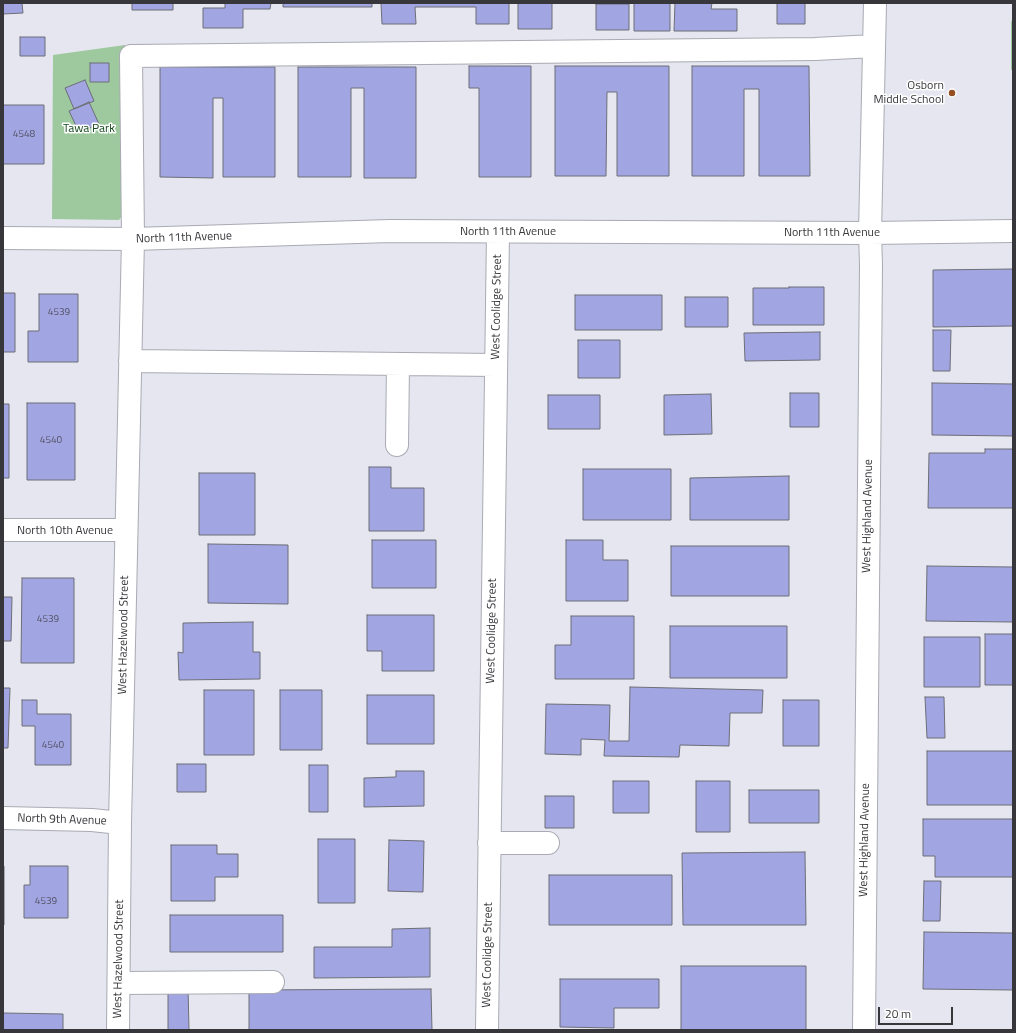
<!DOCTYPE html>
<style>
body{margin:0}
#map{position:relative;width:1016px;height:1033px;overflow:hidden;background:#e5e6ef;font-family:"Titillium Web",sans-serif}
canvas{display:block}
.frame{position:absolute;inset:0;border:4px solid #37373b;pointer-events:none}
.scale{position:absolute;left:878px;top:1007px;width:75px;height:18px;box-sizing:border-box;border:2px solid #37373b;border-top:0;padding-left:5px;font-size:12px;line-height:14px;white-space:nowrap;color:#37373b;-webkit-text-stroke:3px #fff;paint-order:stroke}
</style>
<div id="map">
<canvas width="1016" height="1033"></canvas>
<div class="frame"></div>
<div class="scale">20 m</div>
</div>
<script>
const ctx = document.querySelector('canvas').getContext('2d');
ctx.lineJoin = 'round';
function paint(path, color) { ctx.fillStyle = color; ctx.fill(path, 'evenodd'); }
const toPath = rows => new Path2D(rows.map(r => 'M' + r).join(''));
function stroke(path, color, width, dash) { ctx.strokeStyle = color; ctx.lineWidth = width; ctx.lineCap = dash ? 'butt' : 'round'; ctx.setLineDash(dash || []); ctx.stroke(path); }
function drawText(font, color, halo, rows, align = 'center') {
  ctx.font = font + ' "Titillium Web",sans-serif'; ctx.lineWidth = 3; ctx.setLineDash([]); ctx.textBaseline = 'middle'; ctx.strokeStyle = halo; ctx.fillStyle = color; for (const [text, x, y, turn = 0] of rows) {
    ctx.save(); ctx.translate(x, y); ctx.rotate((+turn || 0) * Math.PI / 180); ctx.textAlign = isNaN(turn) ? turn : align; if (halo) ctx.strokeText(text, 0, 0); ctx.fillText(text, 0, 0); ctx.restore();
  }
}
const green = toPath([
 [1013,18,1013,70,1011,70,1011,22],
 [125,45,123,211,122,216,119,220,52,219,53,55]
]);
const building = toPath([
 [3,3,22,3,23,13,3,14,3,3],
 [132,3,173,3,173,10,132,10,132,3],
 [225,3,271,3,270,9,243,9,243,28,203,28,203,8,225,8,225,3],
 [283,3,372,3,372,7,283,7,283,3],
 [381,3,509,3,509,24,476,24,476,7,415,7,416,24,382,24,381,3],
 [518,3,552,3,552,29,518,29,518,3],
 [634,3,670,3,670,31,634,31,634,3],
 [675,3,712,3,711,9,737,9,737,31,674,31,675,3],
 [777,3,805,3,805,24,777,24,777,3],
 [596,4,629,4,629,30,596,30,596,4],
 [20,37,45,37,45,56,20,56,20,37],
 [90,63,109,63,109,82,90,82,90,63],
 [469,66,531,66,531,177,479,177,479,88,469,88,469,66],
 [555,66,669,66,669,176,617,176,617,92,607,92,606,176,555,176,555,66],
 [692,66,809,66,810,176,759,176,759,89,744,89,744,176,692,176,692,66],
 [160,67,275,67,275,177,223,177,223,98,213,98,213,178,160,177,160,67],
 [298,67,416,67,416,178,364,178,364,88,351,88,351,177,298,177,298,67],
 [85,80,94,101,74,109,65,88,85,80],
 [89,102,99,124,79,132,69,111,89,102],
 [3,105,44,105,44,164,3,164,3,181,3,105],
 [1013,269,1013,326,933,327,933,270,1013,269],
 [789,287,824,287,824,325,753,325,753,288,789,288,789,287],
 [3,293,15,293,15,352,3,352,3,293],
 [39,294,78,294,78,362,28,362,28,331,39,331,39,294],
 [575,295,662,295,662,330,575,330,575,295],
 [685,297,728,297,728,327,685,327,685,297],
 [933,330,951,330,950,371,933,371,933,330],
 [820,332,820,360,745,361,744,333,820,332],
 [578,340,620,340,620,378,578,378,578,340],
 [932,383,1013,384,1013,436,932,435,932,383],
 [790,393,819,393,819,427,790,427,790,393],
 [711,394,712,434,664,435,664,395,711,394],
 [548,395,600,395,600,429,548,429,548,395],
 [27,403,75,403,75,480,27,480,27,403],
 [3,404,9,404,9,478,3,478,3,404],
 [985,449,1013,449,1013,508,928,508,929,453,985,453,985,449],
 [369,467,391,467,391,488,424,488,424,531,369,531,369,467],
 [583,469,671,469,671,520,583,520,583,469],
 [199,473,255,473,255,535,199,535,199,473],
 [789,476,789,520,690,520,690,478,789,476],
 [372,540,436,540,436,588,372,588,372,540],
 [566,540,603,540,603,560,628,560,628,601,566,601,566,540],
 [208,544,288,545,288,604,208,603,208,544],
 [671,546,789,546,789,596,671,596,671,546],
 [927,566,1013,567,1013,622,926,621,927,566],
 [22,578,74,578,74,663,21,663,22,578],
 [3,597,12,597,11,641,3,641,3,597],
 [367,615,434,615,434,671,382,671,382,651,367,651,367,615],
 [571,616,634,616,634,679,555,679,555,645,571,645,571,616],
 [253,622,253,652,260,652,260,679,179,680,178,652,183,653,183,623,253,622],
 [670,626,787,626,787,678,670,678,670,626],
 [985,634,1013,634,1013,685,985,685,985,634],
 [924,637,980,637,980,687,924,687,924,637],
 [630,687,763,690,762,713,730,713,729,746,680,745,679,757,604,756,605,740,581,739,581,755,545,754,546,704,610,705,609,741,629,741,630,687],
 [3,688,10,688,8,748,3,748,3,688],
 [204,690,254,690,254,755,204,755,204,690],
 [280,690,322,690,322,750,280,750,280,690],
 [367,695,434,695,434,744,367,744,367,695],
 [925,697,944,697,945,738,927,738,925,697],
 [22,700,37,700,37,714,71,714,71,765,35,765,35,726,22,726,22,700],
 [783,700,819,700,819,746,783,746,783,700],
 [927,751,1013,751,1013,805,927,805,927,751],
 [177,764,206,764,206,792,177,792,177,764],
 [309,765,328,765,328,812,309,812,309,765],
 [396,771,424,771,424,806,364,807,364,778,396,777,396,771],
 [613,781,649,781,649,813,613,813,613,781],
 [696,781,730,781,730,832,696,832,696,781],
 [749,790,819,790,819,823,749,823,749,790],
 [545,796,574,796,574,828,545,828,545,796],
 [923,819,1013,819,1013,877,935,877,935,856,923,856,923,819],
 [318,839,355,839,355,903,318,903,318,839],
 [389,840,424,841,423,892,388,891,389,840],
 [171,845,217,845,217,854,238,854,238,877,215,877,215,901,171,901,171,845],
 [805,852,806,925,683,925,682,853,805,852],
 [3,866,4,866,4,925,3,925,3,866],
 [30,866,68,866,68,918,24,918,24,885,30,885,30,866],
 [549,875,672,875,672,925,549,925,549,875],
 [924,881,941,881,940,921,923,921,924,881],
 [170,915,283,915,283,952,170,952,170,915],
 [430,928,430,977,314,978,314,947,392,947,392,929,430,928],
 [924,932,1013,933,1013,990,923,989,924,932],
 [681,966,806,966,806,1030,681,1030,681,966],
 [560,979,659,979,659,1008,614,1008,614,1028,560,1027,560,979],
 [168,986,188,986,189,1030,168,1030,168,986],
 [431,989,432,1030,249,1030,249,990,431,989],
 [3,1013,63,1014,63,1030,3,1030,3,1013]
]);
const minor = toPath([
 [3,238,133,239,390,231,870,233,1013,231],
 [130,361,496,365],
 [397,445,398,364],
 [3,530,126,530],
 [3,818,92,820,120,823],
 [489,843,548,843],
 [119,983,273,982],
 [118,1030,120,823,133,239,131,56,815,49,874,46],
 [487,1030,498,232],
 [864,1030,871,265,870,233,875,3]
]);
const markers = [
 [952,93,4,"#934e22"]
];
const numberNames = [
 ["4548",24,135],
 ["4539",59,313],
 ["4540",51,441],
 ["4539",48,620],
 ["4540",53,746],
 ["4539",46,902]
];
const poiNames = [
 ["Osborn",944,86],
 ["Middle School",944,100]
];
const parkNames = [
 ["Tawa Park",89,129]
];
const streetNames = [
 ["North 11th Avenue",508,232],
 ["North 11th Avenue",832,233],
 ["North 11th Avenue",184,238,-2],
 ["West Coolidge Street",497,307,-89],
 ["West Highland Avenue",868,516,-89],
 ["North 10th Avenue",65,531],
 ["West Coolidge Street",492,631,-89],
 ["West Hazelwood Street",124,635,-89],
 ["North 9th Avenue",62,820,2],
 ["West Highland Avenue",865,840,-89],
 ["West Coolidge Street",488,955,-89],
 ["West Hazelwood Street",119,959,-89]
];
paint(green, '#9ec99f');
paint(building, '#a1a5e1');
stroke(building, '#6d6e77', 1);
stroke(minor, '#a9aab3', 24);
stroke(minor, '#fff', 22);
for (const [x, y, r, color] of markers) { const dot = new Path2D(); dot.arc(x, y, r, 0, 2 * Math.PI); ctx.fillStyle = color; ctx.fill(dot); stroke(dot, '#fff', 1.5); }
drawText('10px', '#525264', null, numberNames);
drawText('12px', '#37373b', '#fff', poiNames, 'right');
drawText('12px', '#13481b', '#fff', parkNames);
drawText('12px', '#37373b', '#fff', streetNames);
</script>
